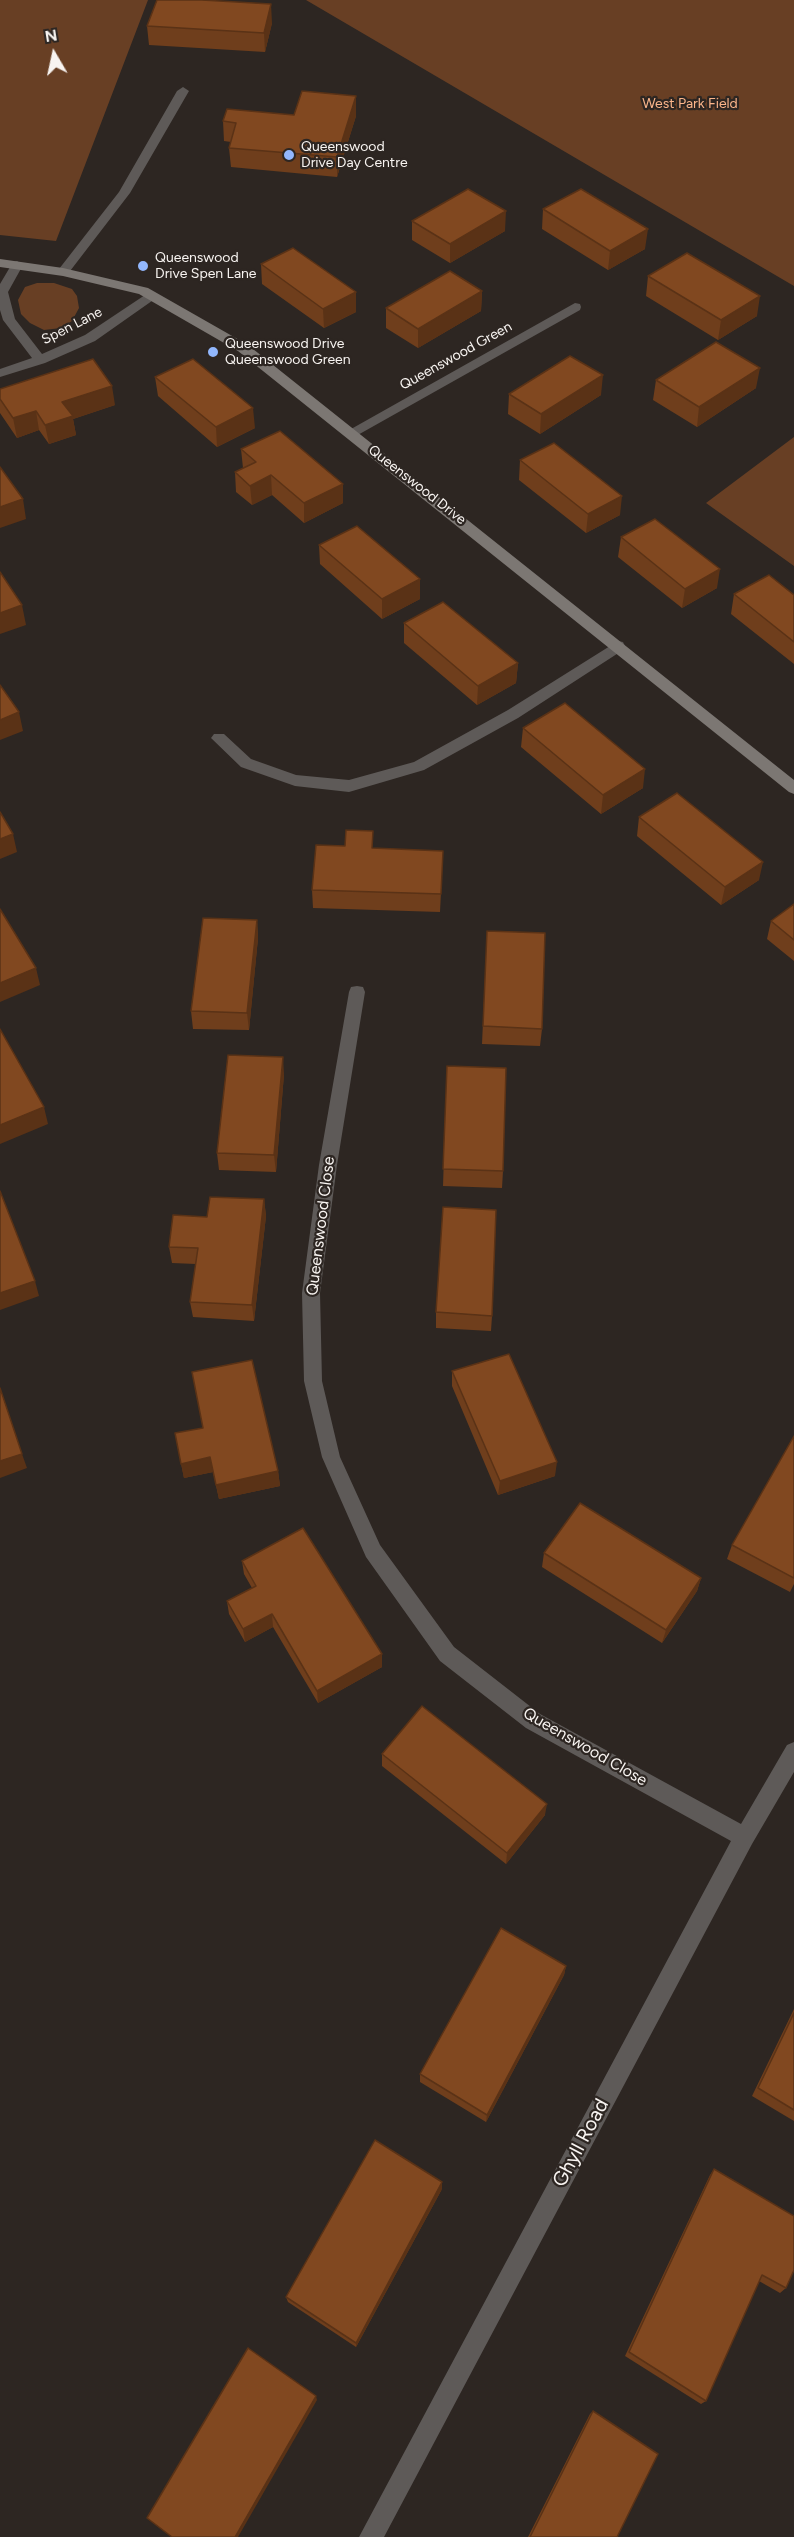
<!DOCTYPE html>
<style>
body{margin:0}
#map{position:relative;width:794px;height:2537px;overflow:hidden;background:#2d2622;font-family:Figtree,sans-serif}
canvas{display:block}
.north{position:absolute;left:24px;top:24px;width:60px;height:60px;-webkit-text-stroke:4px #2d2622;paint-order:stroke;rotate:351deg;font-size:16px;font-weight:700;line-height:24px;text-align:center;color:#f8f4f1}
.north::after{content:'';display:block;margin:auto;width:21px;height:27px;background:#f8f4f1;clip-path:polygon(50% 0,100% 100%,50% 72%,0 100%)}
</style>
<div id="map">
<canvas width="794" height="2537"></canvas>
<div class="north">N</div>
</div>
<script>
const ctx = document.querySelector('canvas').getContext('2d');
ctx.lineJoin = 'round';
function paint(path, color) { ctx.fillStyle = color; ctx.fill(path, 'evenodd'); }
const toPath = rows => new Path2D(rows.map(r => 'M' + r).join(''));
function stroke(path, color, width, dash) { ctx.strokeStyle = color; ctx.lineWidth = width; ctx.lineCap = dash ? 'butt' : 'round'; ctx.setLineDash(dash || []); ctx.stroke(path); }
function drawText(font, color, halo, rows, align = 'center') {
  ctx.font = font + ' Figtree,sans-serif'; ctx.lineWidth = 4.5; ctx.setLineDash([]); ctx.textBaseline = 'middle'; ctx.strokeStyle = halo; ctx.fillStyle = color; for (const [text, x, y, turn = 0] of rows) {
    ctx.save(); ctx.translate(x, y); ctx.rotate((+turn || 0) * Math.PI / 180); ctx.textAlign = isNaN(turn) ? turn : align; if (halo) ctx.strokeText(text, 0, 0); ctx.fillText(text, 0, 0); ctx.restore();
  }
}
const green = toPath([
 [0,0,148,0,56,241,0,235],
 [306,0,794,0,794,286],
 [37,283,54,283,72,289,77,296,79,308,72,321,61,328,44,330,30,323,21,314,18,300,25,287],
 [794,437,794,566,706,503]
]);
const lane = toPath([
 [618,641,623,642,625,646,623,650,518,718,424,770,349,792,295,786,241,767,211,738,214,734,224,734,251,759,296,775,349,780,414,762,508,710,618,641]
]);
const street = toPath([
 [183,87,189,91,130,193,67,275,59,275,57,272,59,269,119,192,177,91,183,87],
 [17,261,23,265,8,292,15,319,42,354,85,335,148,293,153,292,159,296,95,341,45,363,0,377,0,369,32,358,3,320,0,310,0,284,13,262,17,261],
 [575,303,580,304,581,307,580,310,356,436,351,437,344,433,575,303],
 [357,986,363,987,365,992,337,1165,320,1293,322,1381,340,1457,380,1545,454,1647,540,1714,741,1824,787,1745,794,1742,794,1772,752,1844,384,2537,359,2537,731,1841,526,1728,440,1661,366,1557,322,1457,304,1381,302,1293,319,1165,349,992,351,987,357,986]
]);
const secondary = toPath([
 [0,259,63,268,148,288,248,345,794,780,794,794,789,792,238,351,139,294,63,276,0,267,0,259]
]);
const wall = toPath([
 [272,23,265,52,149,45,147,26],
 [294,115,356,116,337,177,231,167,229,148,231,142,224,141,223,121],
 [543,209,645,249,608,270,542,229],
 [412,221,505,231,450,263,412,240],
 [261,264,356,292,356,312,324,328,262,284],
 [648,276,757,316,718,340,646,296],
 [482,291,481,311,418,348,386,328,386,308],
 [155,377,255,428,217,447,158,396],
 [656,380,756,388,697,427,653,400],
 [0,389,115,405,73,419,76,435,49,444,39,430,17,438,0,413],
 [509,394,601,395,540,434,508,414],
 [241,449,343,484,343,503,304,523,272,495,252,505,236,492,235,472,243,468],
 [520,460,620,515,586,533,519,480],
 [621,537,717,588,682,608,618,557],
 [319,545,420,599,382,619,320,564],
 [734,594,794,595,794,664,731,614],
 [404,623,518,663,516,683,477,705,404,643],
 [523,728,643,788,601,814,521,747],
 [639,817,759,880,721,905,637,836],
 [345,846,374,848,443,851,440,912,313,908,312,890],
 [794,904,794,961,767,939,771,921],
 [257,920,258,938,249,1030,193,1029,191,1011],
 [487,931,542,1029,540,1046,482,1044],
 [447,1066,503,1171,502,1188,443,1186],
 [284,1074,276,1172,219,1170,217,1153],
 [264,1199,266,1216,254,1321,193,1317,190,1302,196,1264,172,1263,169,1247,207,1217],
 [436,1312,492,1316,491,1331,436,1328],
 [452,1371,555,1476,498,1495,452,1386],
 [192,1372,278,1471,280,1486,219,1499,213,1472,184,1478,175,1433,203,1428],
 [794,1436,794,1584,790,1592,727,1559,732,1545],
 [544,1553,701,1578,697,1591,662,1643,542,1567],
 [242,1561,382,1667,318,1703,273,1627,245,1642,229,1614,227,1601,252,1588,244,1574],
 [382,1754,545,1815,506,1864,382,1766],
 [566,1966,564,1975,486,2122,420,2082,420,2074],
 [794,2009,794,2121,752,2096],
 [714,2169,786,2288,780,2293,759,2281,706,2401,701,2404,625,2356,710,2175],
 [442,2189,356,2347,288,2302,286,2297],
 [593,2411,617,2537,528,2537,590,2414]
]);
const shadedWall = toPath([
 [271,4,272,23,265,52,264,33],
 [356,96,356,116,337,177,337,157],
 [506,211,505,231,450,263,450,244],
 [648,229,645,249,608,270,610,251],
 [482,291,481,311,418,348,418,329],
 [356,292,356,312,324,328,323,309],
 [760,296,757,316,718,340,721,320],
 [760,368,756,388,697,427,699,407],
 [603,375,601,395,540,434,541,414],
 [112,386,115,405,73,419,76,435,49,444,45,425,62,402],
 [253,408,255,428,217,447,216,427],
 [36,411,39,430,17,438,13,418],
 [271,475,272,495,252,505,250,486],
 [343,484,343,503,304,523,304,503],
 [622,496,620,515,586,533,588,514],
 [23,499,26,519,0,528,0,507],
 [720,569,717,588,682,608,685,589],
 [420,579,420,599,382,619,382,599],
 [22,605,26,625,0,634,0,613],
 [518,663,516,683,477,705,478,686],
 [19,712,23,731,0,740,0,720],
 [645,769,643,788,601,814,603,795],
 [13,834,17,852,0,859,0,839],
 [763,862,759,880,721,905,725,887],
 [257,920,258,938,249,1030,247,1013],
 [36,968,40,985,0,1002,0,983],
 [283,1057,284,1074,276,1172,274,1155],
 [44,1107,48,1124,0,1144,0,1125],
 [264,1199,266,1216,254,1321,252,1305],
 [35,1281,39,1296,0,1310,0,1293],
 [22,1454,27,1468,0,1478,0,1461],
 [210,1457,213,1472,184,1478,181,1464],
 [557,1462,555,1476,498,1495,500,1481],
 [278,1471,280,1486,219,1499,216,1485],
 [701,1578,697,1591,662,1643,666,1630],
 [272,1614,273,1627,245,1642,243,1629],
 [382,1654,382,1667,318,1703,317,1691],
 [547,1804,545,1815,506,1864,507,1853],
 [566,1966,564,1975,486,2122,487,2115],
 [442,2182,442,2189,356,2347,356,2343],
 [316,2396,317,2400,238,2537,235,2537]
]);
const building = toPath([
 [157,0,202,0,271,4,264,33,147,26,157,0],
 [302,91,356,96,337,157,229,148,236,123,223,121,227,109,294,115,302,91],
 [468,189,506,211,450,244,412,221,468,189],
 [581,189,648,229,610,251,543,209,581,189],
 [293,248,356,292,323,309,261,264,293,248],
 [687,253,760,296,721,320,648,276,687,253],
 [450,271,482,291,418,329,386,308,450,271],
 [716,342,760,368,699,407,656,380,716,342],
 [570,356,603,375,541,414,509,394,570,356],
 [93,359,112,386,62,402,73,416,45,425,36,411,13,418,0,399,0,389,93,359],
 [193,359,253,408,216,427,155,377,193,359],
 [280,431,343,484,304,503,271,475,250,486,235,472,256,462,241,449,280,431],
 [554,443,622,496,588,514,520,460,554,443],
 [0,467,23,499,0,507,0,467],
 [655,519,720,569,685,589,621,537,655,519],
 [357,526,420,579,382,599,319,545,357,526],
 [0,572,22,605,0,613,0,572],
 [769,575,794,595,794,642,734,594,769,575],
 [443,602,518,663,478,686,404,623,443,602],
 [0,685,19,712,0,720,0,685],
 [565,703,645,769,603,795,523,728,565,703],
 [677,793,763,862,725,887,639,817,677,793],
 [0,812,13,834,0,839,0,812],
 [346,830,373,831,372,848,443,851,441,894,312,890,316,845,345,846,346,830],
 [794,904,794,940,771,921,794,904],
 [0,909,36,968,0,983,0,909],
 [203,918,257,920,247,1013,191,1011,203,918],
 [487,931,545,933,542,1029,483,1026,487,931],
 [0,1029,44,1107,0,1125,0,1029],
 [228,1055,283,1057,274,1155,217,1153,228,1055],
 [447,1066,506,1068,503,1171,443,1169,447,1066],
 [0,1191,35,1281,0,1293,0,1191],
 [210,1197,264,1199,252,1305,190,1302,198,1248,169,1247,173,1215,207,1217,210,1197],
 [443,1207,496,1210,492,1316,436,1312,443,1207],
 [509,1354,557,1462,500,1481,452,1371,509,1354],
 [252,1360,278,1471,216,1485,210,1457,181,1464,175,1433,203,1428,192,1372,252,1360],
 [0,1388,22,1454,0,1461,0,1388],
 [794,1436,794,1578,732,1545,794,1436],
 [580,1503,701,1578,666,1630,544,1553,580,1503],
 [303,1528,382,1654,317,1691,272,1614,243,1629,227,1601,256,1586,242,1561,303,1528],
 [422,1706,547,1804,507,1853,382,1754,422,1706],
 [501,1928,566,1966,487,2115,420,2074,501,1928],
 [794,2013,794,2110,758,2088,794,2013],
 [375,2140,442,2182,356,2343,286,2297,375,2140],
 [714,2169,794,2216,794,2270,786,2288,762,2275,706,2401,629,2352,714,2169],
 [248,2348,316,2396,235,2537,172,2537,147,2518,248,2348],
 [593,2411,658,2454,617,2537,530,2537,593,2411]
]);
const markers = [
 [289,155,6,"#92b7fd"],
 [143,266,6,"#92b7fd"],
 [213,352,6,"#92b7fd"]
];
const farParknames = [
 ["West Park Field",690,104]
];
const farPoinames = [
 ["Queenswood",301,147],
 ["Drive Day Centre",301,163],
 ["Queenswood",155,258],
 ["Drive Spen Lane",155,274],
 ["Queenswood Drive",225,344],
 ["Queenswood Green",225,360]
];
const farStreetnames = [
 ["Spen Lane",72,326,-27],
 ["Queenswood Green",456,356,-29],
 ["Queenswood Drive",417,485,38]
];
const streetNames = [
 ["Queenswood Close",321,1226,-83],
 ["Queenswood Close",585,1747,30]
];
const nearStreetnames = [
 ["Ghyll Road",581,2143,-62]
];
paint(green, '#683f24');
paint(lane, '#5e5a58');
paint(street, '#5e5a58');
paint(secondary, '#7c7773');
paint(wall, '#6f3e1c');
paint(shadedWall, '#5a3216');
paint(building, '#814820');
stroke(building, '#5a3216', 1.5);
for (const [x, y, r, color] of markers) { const dot = new Path2D(); dot.arc(x, y, r, 0, 2 * Math.PI); ctx.fillStyle = color; ctx.fill(dot); stroke(dot, '#2d2622', 2); }
drawText('14px', '#fbb58a', '#2d2622', farParknames);
drawText('14px', '#f8f4f1', '#2d2622', farPoinames, 'left');
drawText('14px', '#f8f4f1', '#2d2622', farStreetnames);
drawText('16px', '#f8f4f1', '#2d2622', streetNames);
drawText('20px', '#f8f4f1', '#2d2622', nearStreetnames);
</script>
